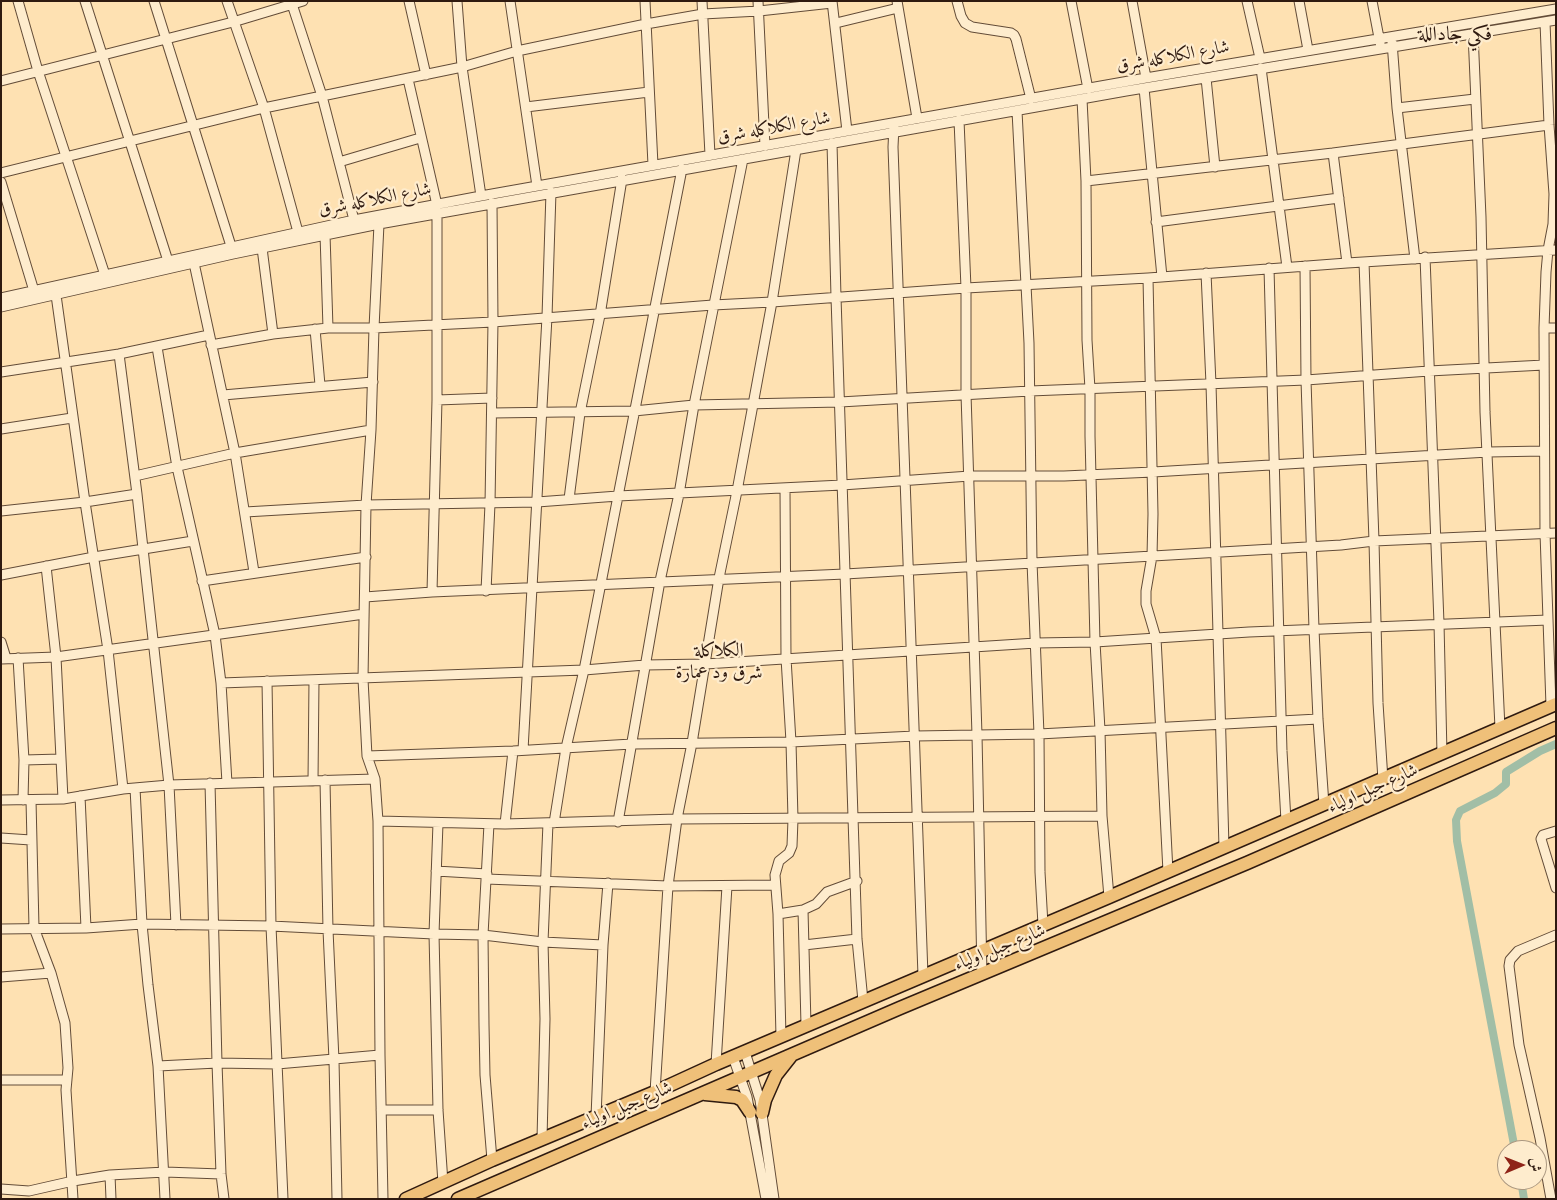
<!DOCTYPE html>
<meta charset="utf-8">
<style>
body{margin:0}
#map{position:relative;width:1557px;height:1200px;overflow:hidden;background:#fee1b2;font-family:"Gentium Book Plus",Amiri,serif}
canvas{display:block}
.frame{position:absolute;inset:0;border:2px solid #2f1a10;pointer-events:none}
.north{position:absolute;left:1497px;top:1140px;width:50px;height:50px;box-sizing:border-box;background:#feeccd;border:1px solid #ab9881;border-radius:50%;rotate:89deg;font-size:14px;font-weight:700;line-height:20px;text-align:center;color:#2f1a10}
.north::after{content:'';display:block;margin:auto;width:18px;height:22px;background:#8f2418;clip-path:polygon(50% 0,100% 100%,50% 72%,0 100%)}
</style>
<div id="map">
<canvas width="1557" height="1200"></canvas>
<div class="frame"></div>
<div class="north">ش</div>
</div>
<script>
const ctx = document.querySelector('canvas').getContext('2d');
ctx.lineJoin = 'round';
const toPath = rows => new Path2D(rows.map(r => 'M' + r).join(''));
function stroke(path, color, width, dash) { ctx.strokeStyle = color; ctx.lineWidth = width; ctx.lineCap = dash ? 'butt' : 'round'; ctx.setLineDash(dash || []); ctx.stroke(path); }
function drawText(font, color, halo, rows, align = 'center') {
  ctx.font = font + ' "Gentium Book Plus",Amiri,serif'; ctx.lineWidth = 4.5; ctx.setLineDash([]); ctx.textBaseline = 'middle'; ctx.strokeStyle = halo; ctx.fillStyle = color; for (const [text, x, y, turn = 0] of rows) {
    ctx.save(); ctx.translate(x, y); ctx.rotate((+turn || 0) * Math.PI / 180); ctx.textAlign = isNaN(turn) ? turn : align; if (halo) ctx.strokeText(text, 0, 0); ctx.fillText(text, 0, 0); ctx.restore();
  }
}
const canal = toPath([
 [1515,1150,1457,841,1456,820,1460,811,1495,793,1506,784,1506,772,1540,751,1556,744],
 [1521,1180,1524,1199]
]);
const minor = toPath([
 [18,1,38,71,105,275],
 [85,1,168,261],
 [154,1,231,246],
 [227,1,264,108,298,232],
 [291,1,322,96,354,220],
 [409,1,426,75],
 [457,1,462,67,481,196],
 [510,1,537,186],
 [645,1,653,165],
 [702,1,710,155],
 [758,1,765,146],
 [832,1,847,131],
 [897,1,917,118],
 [957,1,961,16,965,23,972,27,1011,33,1014,35,1016,39,1031,99],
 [1071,1,1088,89],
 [1132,1,1146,78],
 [1247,1,1260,58],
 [1299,1,1308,50],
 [1372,1,1380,43],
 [1545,22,1549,125,1554,194,1553,224,1548,250,1546,272,1544,328,1545,533,1551,706],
 [836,23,898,8],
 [1473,33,1481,217,1485,412,1500,728],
 [1392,42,1397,108,1415,259],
 [1261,68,1287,267],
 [1206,78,1215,167],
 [408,79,437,205],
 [1,81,233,22,303,1],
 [1144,88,1162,277],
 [1082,99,1086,181,1087,340,1090,389,1090,436,1095,642,1100,730,1102,816,1109,897],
 [526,107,649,92],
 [1397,108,1475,99],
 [1017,111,1029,343,1032,562,1039,734,1040,872,1043,925],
 [959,120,966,288,966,394,977,735,982,974],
 [894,126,893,147,923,975],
 [832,143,836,297,857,939,863,1001],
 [1333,153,1347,263],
 [339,162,420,138],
 [1,173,264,108,462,67,517,51,646,24,703,14,759,11,832,3],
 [1086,181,1333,153,1549,125],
 [1,182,34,291],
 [1156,222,1339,198],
 [379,224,374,328,371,430,366,505,363,679,367,756,375,779,378,821,380,1055,383,1199],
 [325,234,328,328],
 [262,248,273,334],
 [1425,257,1439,623,1442,754],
 [1364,262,1374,541,1378,703,1383,780],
 [194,263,235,453,254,572],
 [1305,266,1306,380,1314,629,1318,719,1324,805],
 [1269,268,1282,751,1286,821],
 [1206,273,1211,384,1224,847],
 [1148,278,1153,514,1152,556,1146,591,1146,604,1156,638,1168,872],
 [56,295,85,502,108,650,123,789],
 [1,298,354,220,481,196,1146,78,1556,9],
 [1,307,233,254,379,224,1126,91,1556,20],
 [1544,328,1556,328],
 [315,329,320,385],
 [211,345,273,334,328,328,374,328,493,322,713,305,772,302,966,288,1148,278,1347,263,1556,250],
 [157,347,177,467,215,635,221,683,227,783],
 [119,354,137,494,169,785,176,925],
 [1,372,119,354,209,335],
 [223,395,373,382],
 [437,400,492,398],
 [492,413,634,411,694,405,840,402,1030,391,1306,380,1429,371,1544,365],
 [1,429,72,418],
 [135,476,235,453,371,430],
 [569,499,580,413,600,315,622,179],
 [1,511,85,502,137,494],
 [245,512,366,505,537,502,618,496,842,485,970,476,1064,476,1153,472,1488,452,1544,451],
 [46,566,56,657,63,799],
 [1,575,94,557,193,541],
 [202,581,366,557],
 [486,591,490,504,493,322,492,203],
 [432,592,437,400,437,213],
 [365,597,432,592,845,574,1341,545,1374,541,1556,533],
 [1,642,6,658],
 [18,658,24,760,23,800],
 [1,659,56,657,364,614],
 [267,681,271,926,283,1199],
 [221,683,584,670,645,665,705,664,1036,643,1095,642,1249,632,1548,620],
 [523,750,547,317,551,192],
 [367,756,513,751,632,744,791,742,915,736,1039,734,1318,719],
 [24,760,61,759],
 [325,780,328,930,334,1060,337,1199],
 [313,781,314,680],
 [210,783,217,1063,221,1174,224,1199],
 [135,788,142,924,148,985,158,1066,165,1199],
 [80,796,86,928],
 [1,800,63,799,123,789,169,785,375,779],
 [31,800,34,928,51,973,65,1023,68,1068,66,1090,73,1199],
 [378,821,505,824,677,819,1102,816],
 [618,822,660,581,679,494,694,405,743,159],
 [438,823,434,934,438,1110,443,1183],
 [554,823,566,748,584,670,682,169],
 [489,824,483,935,484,1025,485,1075,492,1160],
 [505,824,513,751],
 [1556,831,1543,835,1541,839,1556,888],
 [1,838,31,840],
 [436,871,487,874],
 [486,879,668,886,775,885],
 [803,910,806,1025],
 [778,914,803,910,816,904,827,892,857,881],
 [1,929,86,928,142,924,271,926,434,934,483,935,543,942,603,945],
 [804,945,857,939],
 [1,977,51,973],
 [781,1037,778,914,775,875,779,861,789,853,792,846,793,819,791,742,786,658,785,488],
 [745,1052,760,1100,774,1199],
 [733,1057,747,1097,766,1199],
 [716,1064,727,886],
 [158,1066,217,1063,277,1064,380,1055],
 [1,1080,67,1080],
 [655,1092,668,886,677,819,692,743,719,578,737,491,772,302,796,150],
 [381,1110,438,1110],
 [596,1117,603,945,608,883],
 [542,1139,545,1019,543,942,548,823],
 [110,1175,111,1199],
 [1,1189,29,1191,73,1181,110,1175,165,1172,221,1174],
 [1551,1199,1540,1138,1519,1045,1509,966,1510,960,1518,951,1556,935]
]);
const highway = toPath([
 [705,1094,736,1097,742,1100,750,1112],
 [762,1113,765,1100,776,1075,791,1056],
 [406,1199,492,1160,655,1092,716,1064,1109,897,1556,704],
 [458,1199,900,1008,1247,863,1556,728]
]);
const streetNames = [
 ["شارع الكلاكله شرق",1173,57,-10],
 ["شارع الكلاكله شرق",774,128,-10],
 ["شارع الكلاكله شرق",375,200,-11],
 ["شارع جبل اولياء",1373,789,-24],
 ["شارع جبل اولياء",1000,948,-22],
 ["شارع جبل اولياء",627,1106,-23]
];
const neighbourhoodNames = [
 ["الكلاكلة",719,651],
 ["شرق ود عمارة",719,673]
];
const quarterNames = [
 ["فكي جاداللة",1455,35]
];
stroke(canal, '#a1bea6', 8);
stroke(minor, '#634c38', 11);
stroke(highway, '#2f1a10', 15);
stroke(minor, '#feeccd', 9);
stroke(highway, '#efc079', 12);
drawText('18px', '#2f1a10', '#feeccd', streetNames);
drawText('19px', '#2f1a10', '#feeccd', neighbourhoodNames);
drawText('20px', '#2f1a10', '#feeccd', quarterNames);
</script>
